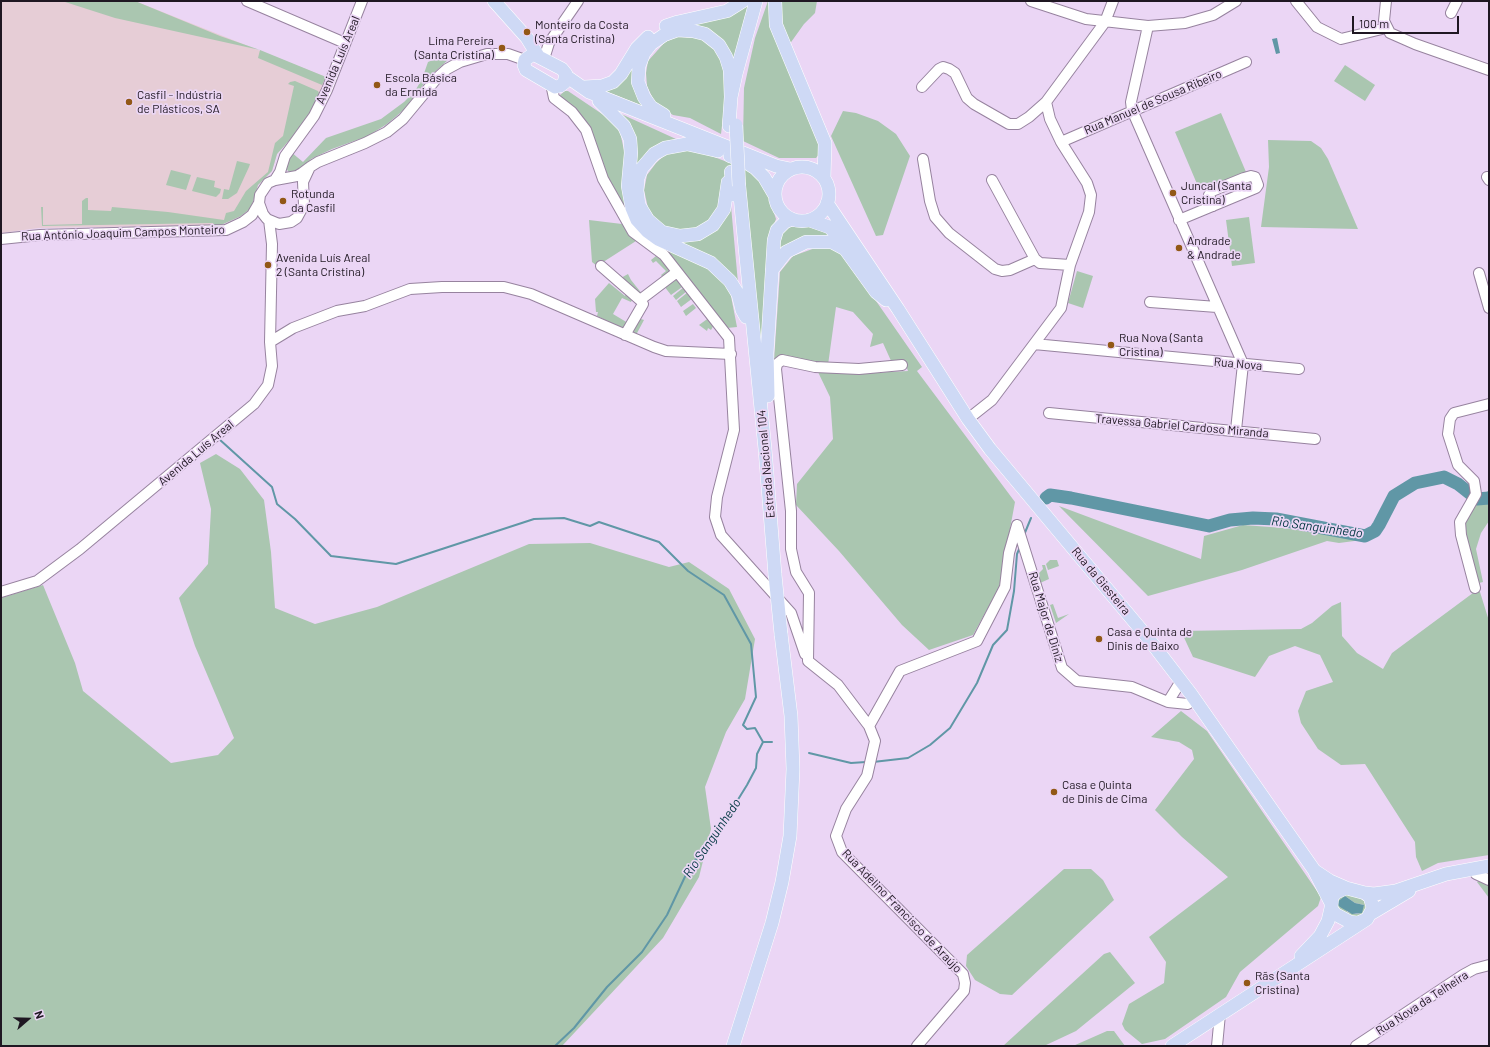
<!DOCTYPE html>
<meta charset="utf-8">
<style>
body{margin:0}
#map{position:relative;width:1490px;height:1047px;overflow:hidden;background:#ebd6f5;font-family:Barlow,sans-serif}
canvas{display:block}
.frame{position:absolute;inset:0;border:2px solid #1f1722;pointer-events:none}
.north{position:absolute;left:8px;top:999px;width:40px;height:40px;-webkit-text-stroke:3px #ebd6f5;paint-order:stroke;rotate:70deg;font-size:11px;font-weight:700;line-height:16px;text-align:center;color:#1f1722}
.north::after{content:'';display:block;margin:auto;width:14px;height:18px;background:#1f1722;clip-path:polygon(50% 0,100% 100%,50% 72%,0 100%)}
.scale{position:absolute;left:1352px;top:16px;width:107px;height:18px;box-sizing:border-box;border:2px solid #1f1722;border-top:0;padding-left:5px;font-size:12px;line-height:14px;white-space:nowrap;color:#1f1722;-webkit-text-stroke:3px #ebd6f5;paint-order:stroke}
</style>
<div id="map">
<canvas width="1490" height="1047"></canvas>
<div class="frame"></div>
<div class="north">N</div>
<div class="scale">100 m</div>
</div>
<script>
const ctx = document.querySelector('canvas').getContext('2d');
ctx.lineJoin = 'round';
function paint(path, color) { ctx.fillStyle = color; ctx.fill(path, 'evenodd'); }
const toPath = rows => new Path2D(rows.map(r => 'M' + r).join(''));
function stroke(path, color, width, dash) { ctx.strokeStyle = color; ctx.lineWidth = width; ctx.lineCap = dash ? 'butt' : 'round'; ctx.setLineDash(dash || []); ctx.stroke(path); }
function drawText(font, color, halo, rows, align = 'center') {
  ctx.font = font + ' Barlow,sans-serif'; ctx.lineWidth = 3.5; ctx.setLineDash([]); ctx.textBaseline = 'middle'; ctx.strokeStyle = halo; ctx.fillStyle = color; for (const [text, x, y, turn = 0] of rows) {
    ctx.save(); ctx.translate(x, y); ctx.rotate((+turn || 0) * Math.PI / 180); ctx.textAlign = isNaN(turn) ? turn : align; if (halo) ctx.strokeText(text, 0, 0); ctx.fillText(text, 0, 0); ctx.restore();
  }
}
const industrial = toPath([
 [1,1,135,1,326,77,311,116,277,154,272,171,258,185,251,208,241,216,221,225,39,228,1,233]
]);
const green = toPath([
 [62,1,135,1,220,36,260,50,326,77,322,85,258,58,260,50,115,18],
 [751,1,733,67,729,53,681,23],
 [768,1,771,1,820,133,820,153,816,158,779,158,743,141,744,88,755,38],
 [779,1,817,1,815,13,804,24,789,45,779,18],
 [677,37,703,38,715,46,728,75,721,134,690,118,673,115,655,103,647,86,646,73,648,61,665,42],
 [639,54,648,108,603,90],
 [445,55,448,60,429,77,406,108,387,124,368,136,332,149,311,159,302,170,290,173,288,171,286,168,291,152,303,162,326,138,381,119,404,102,415,91,422,79,428,62],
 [1345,65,1375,85,1365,101,1334,81],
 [295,81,318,91,319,93,311,116,277,154,272,171,258,185,251,208,241,216,221,225,214,225,213,223,42,226,41,207,43,207,43,225,82,224,82,201,86,198,88,198,88,210,111,211,112,207,168,212,224,220,226,213,234,211,246,191,268,172,275,143,283,136,294,86,288,84,290,82],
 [565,91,568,91,608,118,620,132,624,150,625,201,722,281,730,291,737,327,727,328,637,232,604,173,590,130,561,99,560,95],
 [843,111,856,113,878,121,896,134,910,156,883,235,876,236,831,136],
 [619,113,676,139,663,144,636,173],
 [1221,113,1246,172,1200,191,1175,132],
 [1268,140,1311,141,1321,148,1328,159,1358,229,1261,227,1269,167],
 [682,150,701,152,743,168,758,177,765,186,776,219,770,235,765,385,744,192,724,194,720,210,709,224,697,229,669,230,657,221,648,208,644,190,647,175,656,163,667,153],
 [237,161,250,164,249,167,237,193,228,199,222,199,224,189,229,190],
 [171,170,191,175,186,190,166,185],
 [197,177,215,181,214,187,221,189,220,193,216,197,192,191],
 [731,206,738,283,658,234,681,241,726,215],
 [1249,217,1255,263,1232,266,1226,220],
 [589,220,622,224,636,241,597,266,592,262],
 [790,227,820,227,837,239,778,253,782,233],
 [818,247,831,248,844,255,922,367,917,371,1015,502,999,588,973,635,929,650,902,625,839,551,796,505,797,484,833,439,830,397,818,372,851,374,908,371,905,363,892,363,883,343,870,347,873,334,853,312,836,307,828,365,774,360,780,272,793,256],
 [656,256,672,268,673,272,664,279,661,275,666,271,656,261,653,263,651,260],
 [1077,271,1093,276,1083,308,1068,303],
 [628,274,631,280,643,295,641,296,619,279],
 [678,275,685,285,671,295,664,286],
 [609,283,625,296,626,293,633,298,631,302,622,298,613,314,628,323,624,329,597,316,598,312,596,312,595,299],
 [684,287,687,291,676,300,673,296],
 [688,292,693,298,681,307,677,301],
 [693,304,696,308,686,316,683,311],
 [710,317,715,323,711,330,708,328,707,331,699,325],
 [638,318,644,320,636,335,629,332],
 [216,454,240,469,264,500,271,552,275,608,315,624,377,607,529,544,590,543,669,567,689,562,729,589,755,639,745,699,726,732,705,787,711,829,699,877,663,938,562,1046,1,1046,1,598,43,585,75,663,83,691,171,763,218,755,234,738,195,646,179,598,208,564,211,509,200,463],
 [1489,490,1489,521,1481,533,1476,549,1483,582,1479,583,1463,525,1475,502],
 [1059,506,1201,559,1204,536,1243,525,1284,528,1362,540,1339,543,1327,541,1242,570,1148,596],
 [1050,560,1057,560,1059,566,1048,570,1046,564],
 [1042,565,1045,565,1049,579,1040,583,1037,575,1043,569],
 [1477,590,1480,592,1489,621,1489,855,1438,863,1422,871,1416,857,1415,842,1365,764,1341,765,1318,749,1301,723,1298,711,1306,691,1333,682,1320,655,1295,646,1269,656,1255,677,1193,657,1181,631,1301,629,1312,623,1332,606,1341,602,1342,636,1357,653,1383,669,1392,653],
 [1053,604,1058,618,1069,614,1056,623,1050,605],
 [1181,711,1207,731,1321,897,1318,906,1240,972,1226,997,1165,1039,1142,1044,1125,1030,1122,1024,1129,1004,1164,983,1166,962,1149,937,1228,877,1182,837,1155,810,1194,759,1192,750,1179,742,1151,737],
 [1064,869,1091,869,1103,880,1114,900,1012,995,1000,994,975,980,966,966,967,955],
 [1480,880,1489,884,1489,898,1477,882],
 [1345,894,1359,898,1364,901,1366,907,1364,914,1355,917,1338,911,1336,900],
 [1345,896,1355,903,1364,905,1360,913,1356,914,1347,912],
 [1110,952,1135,983,1076,1031,1044,1046,1003,1046,1104,954],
 [1107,1031,1114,1031,1125,1046,1073,1046]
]);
const water = toPath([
 [1277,38,1280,53,1276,54,1272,39],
 [1345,896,1355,903,1364,905,1362,913,1352,914,1340,907,1336,903]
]);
const stream = toPath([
 [219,439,272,487,277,504,295,519,331,556,396,564,534,519,564,518,590,526,599,522,659,542,688,571,724,595,751,644,756,697,743,725,747,729,755,728,763,742],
 [1024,535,1031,518],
 [809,753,851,763,866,762],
 [873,762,908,758,930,745,950,728,977,683,993,645,1007,630,1014,591,1017,554,1020,547],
 [555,1046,574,1028,607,987,642,952,667,915,690,866,713,840,747,785,756,768,757,754,763,742,772,742]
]);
const river = toPath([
 [1046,498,1050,495,1071,498,1209,526,1230,520,1253,518,1276,519,1365,536,1375,531,1379,525,1394,496,1415,483,1444,477,1458,484,1477,499,1489,498]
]);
const minor = toPath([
 [247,1,345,43],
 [1031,1,1086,19,1148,26,1185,23,1213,15,1236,1],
 [1296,1,1317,27,1341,39,1386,28],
 [1386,1,1384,21,1390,33,1415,44,1489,70],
 [1451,13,1457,1],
 [1148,26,1131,102,1132,110,1243,364,1236,430],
 [544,59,549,43,578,1],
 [551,84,554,98,572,112,586,130,603,179,633,232,664,255,729,338,734,430,717,497,715,517,721,535,791,613,805,654],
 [922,87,939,69,943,67,949,69,955,73,967,98,974,104,1009,124,1018,124,1029,117,1046,102,1105,22,1113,1],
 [1061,142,1246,62],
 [923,159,930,201,935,217,949,233,995,269,1002,271,1010,270,1035,259],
 [310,167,303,182,304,205,297,218,291,222,279,224,267,219,263,214,259,203,260,195,268,183,275,180,297,176,302,173,310,167,318,162,365,143,387,132,403,119,437,78,447,69,460,62,487,54,508,54,525,60],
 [1487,177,1489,180],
 [275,180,280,172,285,156,314,116,327,90,362,1],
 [992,180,1035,259,1040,263,1070,265],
 [1179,220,1256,188,1258,185,1255,177,1251,176,1244,178,1212,191,1209,195,1213,206],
 [1,239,40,235,226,230,243,222,252,215,259,203],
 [601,266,640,300,677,272],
 [1479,273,1489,308],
 [1150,302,1217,307],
 [625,335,643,304],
 [270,342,293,328,337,311,365,306,410,289,442,287,504,287,531,294,654,347,666,351,731,354],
 [1034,344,1299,369],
 [902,365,859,369,815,367,782,360,777,364,776,369,791,511,791,549,796,572,809,593,808,661,838,685,869,726,875,741,867,776,846,809,836,836,842,852,963,974,965,983,964,991,917,1046],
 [1049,413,1315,439],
 [968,419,992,400,1061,308,1070,265,1089,212,1091,195,1087,183,1061,142,1050,119,1046,102],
 [1017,525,1062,668,1077,681,1132,687,1168,702,1188,704,1194,699],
 [1475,588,1461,535,1460,522,1476,494,1474,481,1458,465,1448,434,1450,419,1454,413,1489,404],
 [1,592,37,581,80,549,254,404,268,385,272,366,270,342,272,244,269,220],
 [1168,702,1181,681],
 [869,726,900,671,977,641,1005,587,1009,553,1017,525],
 [1476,868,1476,874,1489,880],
 [1217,1046,1220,1014],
 [1356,1046,1463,975,1474,969,1489,965]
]);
const major = toPath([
 [494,1,527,38,538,56],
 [775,1,776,25,825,143,824,178],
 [666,26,678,22,727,11,743,1],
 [533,54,562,69,566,74,564,83,560,86,555,87,526,70,524,65,525,60,533,54],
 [566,76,589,92,776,166,790,169],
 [585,87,602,86,613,82,621,74,637,48,648,37],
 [599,101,624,126,630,139,631,153,628,186,632,208,637,220,647,231,658,239,711,263,730,281,738,294,742,310,746,317],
 [664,115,651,107,644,97,638,82,639,66,644,53,651,44,664,35,678,30,693,31,705,34,719,45,726,57,730,70,731,97],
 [729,126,731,97,736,74,756,1],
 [718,151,687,144,665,148,654,154,642,168,638,178,637,191,639,205,648,220,662,232,680,236,698,234,713,225,724,209,728,182],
 [730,156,744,161,755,168,764,177,774,194],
 '775 194a27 27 0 1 1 54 0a27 27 0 1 1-54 0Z',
 [731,172,734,195],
 [739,186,765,449,775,575],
 [827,203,898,309,968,419,990,449,1148,638,1191,694,1314,870,1331,903],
 [809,220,829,227,846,243],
 [772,270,786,252,806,242,832,242,845,249,876,292,886,300],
 [768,396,767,353,774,240,777,230,785,222,792,219],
 [1315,871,1330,881,1346,888,1365,893,1370,897,1373,908,1367,919,1358,923,1350,922,1335,914,1331,908,1332,898,1335,893,1346,888],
 [1365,893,1374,894,1396,891,1446,874,1489,866],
 [1372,913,1409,891],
 [1301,956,1320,936,1328,921,1331,908],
 [733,1046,772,923,782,882,790,836,793,769,791,716,781,634],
 [1172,1046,1367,919]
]);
const majorBridge = toPath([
 [736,125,739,186],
 [775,575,781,634]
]);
const markers = [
 [527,32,4,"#925816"],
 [502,48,4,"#925816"],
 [377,85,4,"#925816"],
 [129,102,4,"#925816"],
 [1173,193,4,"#925816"],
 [283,201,4,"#925816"],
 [1179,248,4,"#925816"],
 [268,265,4,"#925816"],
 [1111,345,4,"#925816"],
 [1099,639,4,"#925816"],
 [1054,792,4,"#925816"],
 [1247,983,4,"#925816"]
];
const poiNames = [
 ["Monteiro da Costa",535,25],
 ["(Santa Cristina)",535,39],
 ["Lima Pereira",494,41,"right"],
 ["(Santa Cristina)",494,55,"right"],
 ["Escola Básica",385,78],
 ["da Ermida",385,92],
 ["Casfil - Indústria",137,95],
 ["de Plásticos, SA",137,109],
 ["Juncal (Santa",1181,186],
 ["Cristina)",1181,200],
 ["Rotunda",291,194],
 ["da Casfil",291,208],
 ["Andrade",1187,241],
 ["& Andrade",1187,255],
 ["Avenida Luís Areal",276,258],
 ["2 (Santa Cristina)",276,272],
 ["Rua Nova (Santa",1119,338],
 ["Cristina)",1119,352],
 ["Casa e Quinta de",1107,632],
 ["Dinis de Baixo",1107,646],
 ["Casa e Quinta",1062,785],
 ["de Dinis de Cima",1062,799],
 ["Rãs (Santa",1255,976],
 ["Cristina)",1255,990]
];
const streetNames = [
 ["Avenida Luís Areal",338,60,-67],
 ["Rua Manuel de Sousa Ribeiro",1153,102,-23],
 ["Rua António Joaquim Campos Monteiro",123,233,-2],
 ["Rua Nova",1238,364,5],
 ["Travessa Gabriel Cardoso Miranda",1182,426,5],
 ["Avenida Luís Areal",196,453,-40],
 ["Estrada Nacional 104",766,464,-95],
 ["Rua da Giesteira",1101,581,50],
 ["Rua Major de Diniz",1046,617,73],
 ["Rua Adelino Francisco de Araújo",902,911,46],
 ["Rua Nova da Telheira",1422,1003,-33]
];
const waterNames = [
 ["Rio Sanguinhedo",1317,527,8],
 ["Rio Sanguinhedo",712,838,-56]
];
paint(industrial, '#e6cdd6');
paint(green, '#aac6b0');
paint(water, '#6097a6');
stroke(stream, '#6097a6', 2);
stroke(river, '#6097a6', 13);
stroke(minor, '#97839f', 12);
stroke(major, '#fff', 14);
stroke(minor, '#fff', 10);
stroke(major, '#ced9f5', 13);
stroke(majorBridge, '#fff', 14, []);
stroke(majorBridge, '#ced9f5', 13);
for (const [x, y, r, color] of markers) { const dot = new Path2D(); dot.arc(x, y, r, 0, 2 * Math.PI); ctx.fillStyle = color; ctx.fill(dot); stroke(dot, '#ebd6f5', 1.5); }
drawText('12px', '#1f1722', '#ebd6f5', poiNames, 'left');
drawText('12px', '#1f1722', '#ebd6f5', streetNames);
drawText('italic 13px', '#003641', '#ebd6f5', waterNames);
</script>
